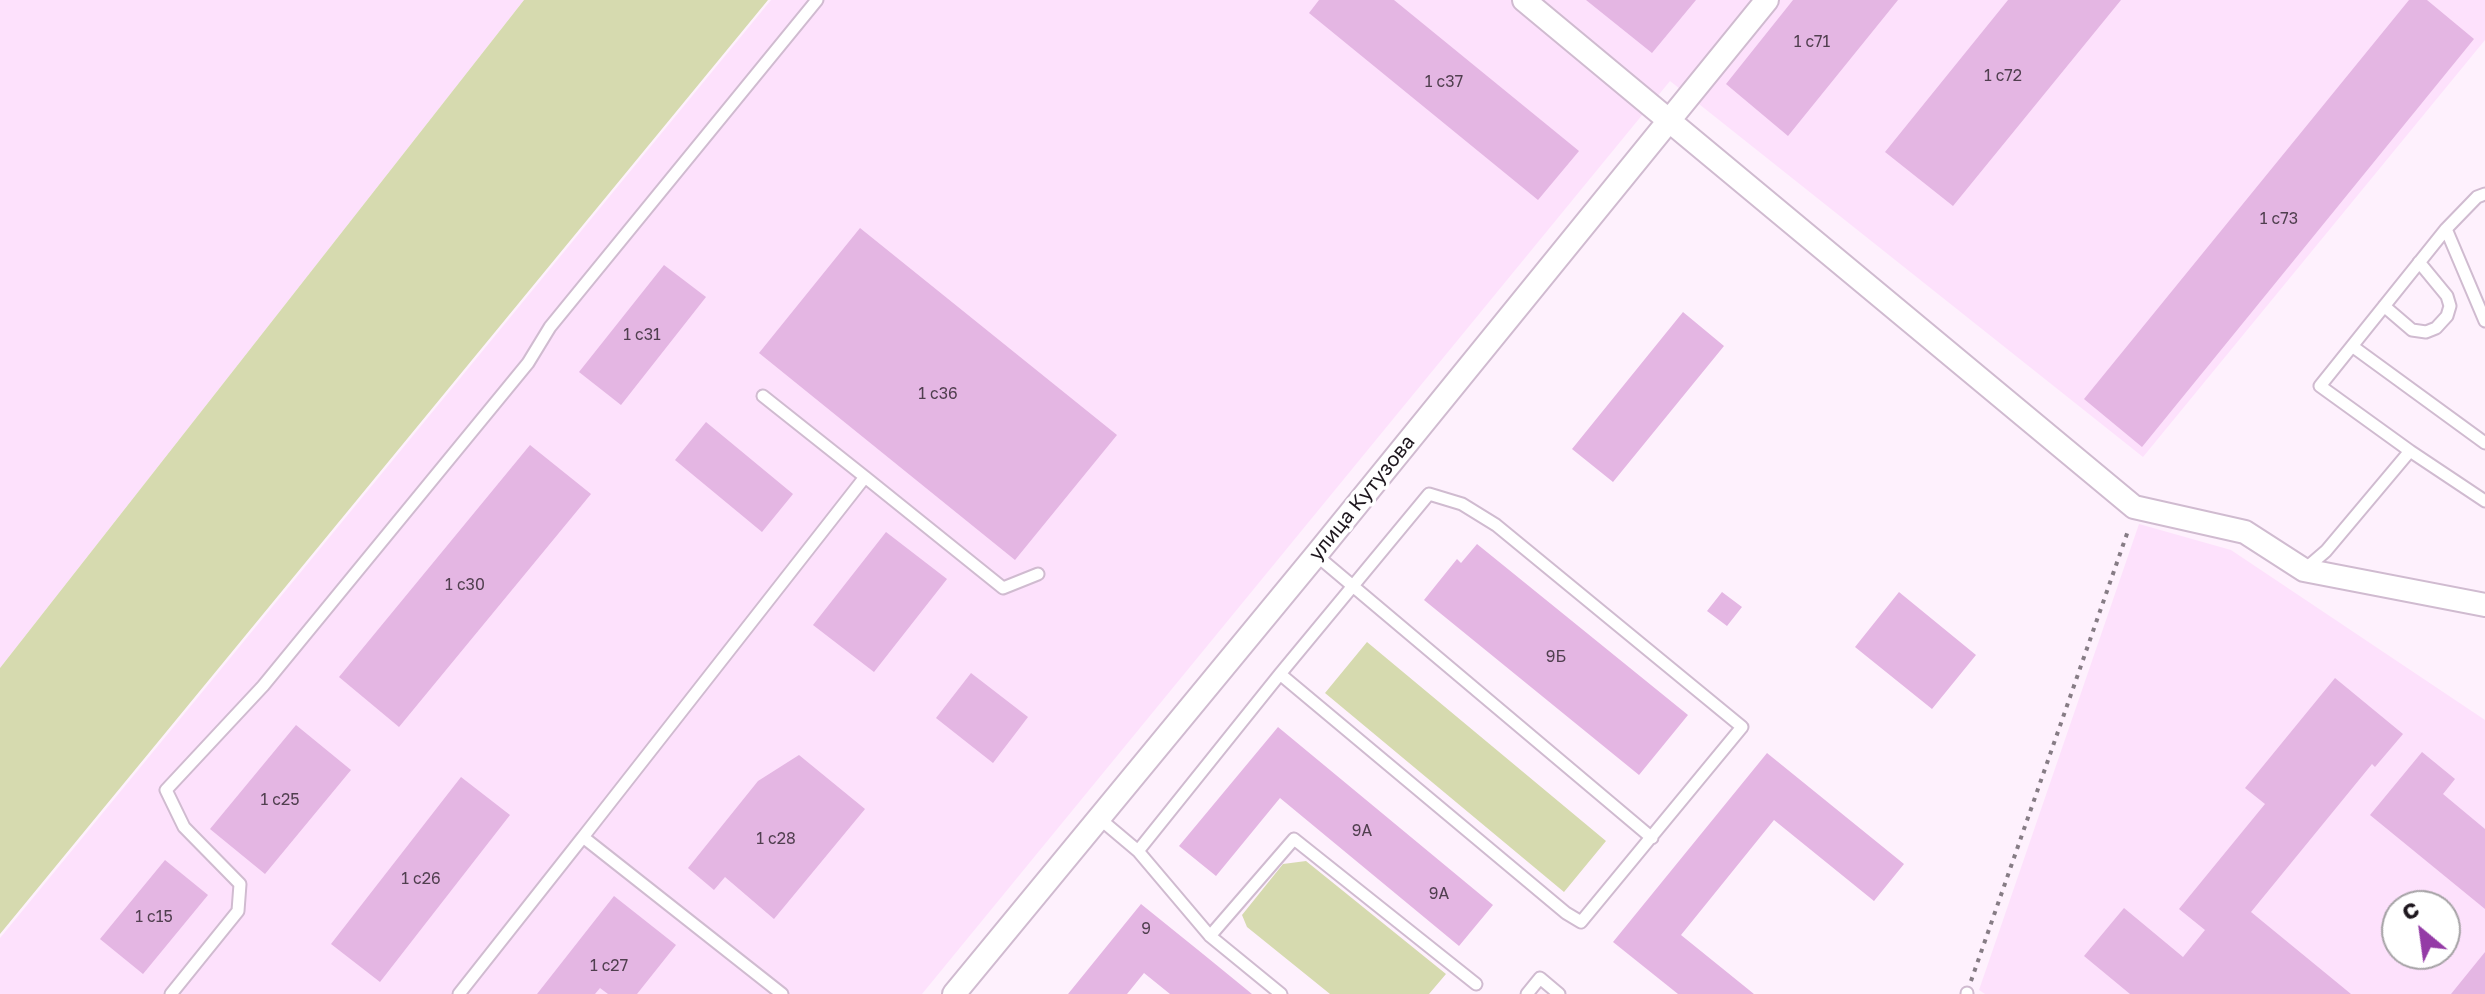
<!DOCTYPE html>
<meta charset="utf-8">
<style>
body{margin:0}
#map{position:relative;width:2485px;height:994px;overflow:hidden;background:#fef1fd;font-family:"Golos Text",sans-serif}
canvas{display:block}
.north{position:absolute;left:2381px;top:890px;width:80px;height:80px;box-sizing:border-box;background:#fff;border:2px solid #a5a2a5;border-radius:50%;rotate:331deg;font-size:22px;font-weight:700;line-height:32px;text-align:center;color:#1e171e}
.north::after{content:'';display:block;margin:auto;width:28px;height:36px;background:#943ba6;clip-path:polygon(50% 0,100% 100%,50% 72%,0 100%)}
</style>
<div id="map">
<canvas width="2485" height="994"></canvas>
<div class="north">С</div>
</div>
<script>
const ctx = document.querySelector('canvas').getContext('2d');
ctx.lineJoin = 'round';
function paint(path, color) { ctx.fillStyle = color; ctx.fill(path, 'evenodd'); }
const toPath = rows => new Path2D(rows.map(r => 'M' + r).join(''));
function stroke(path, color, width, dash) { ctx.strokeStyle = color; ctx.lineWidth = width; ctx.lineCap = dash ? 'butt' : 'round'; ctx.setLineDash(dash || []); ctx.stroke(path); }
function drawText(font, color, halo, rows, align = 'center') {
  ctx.font = font + ' "Golos Text",sans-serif'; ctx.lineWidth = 7; ctx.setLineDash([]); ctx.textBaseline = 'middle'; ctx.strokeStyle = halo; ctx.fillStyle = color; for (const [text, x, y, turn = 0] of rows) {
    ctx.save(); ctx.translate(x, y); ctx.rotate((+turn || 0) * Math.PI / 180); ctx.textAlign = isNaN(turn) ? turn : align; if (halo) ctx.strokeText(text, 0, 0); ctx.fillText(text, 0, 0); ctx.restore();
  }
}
const built = toPath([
 [0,0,524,0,0,668],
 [771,0,2485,0,2485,40,2143,457,1670,81,922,994,0,994,0,938],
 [2139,524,2231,550,2485,720,2485,994,1985,994,1979,990],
 [2397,906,2445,906,2445,954,2397,954]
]);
const green = toPath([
 [524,0,768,0,0,934,0,668],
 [1367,642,1606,841,1564,892,1325,693],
 [1306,861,1446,974,1429,994,1330,994,1247,927,1242,915,1283,864]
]);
const building = toPath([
 [1319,0,1394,0,1579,151,1538,200,1309,13],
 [1586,0,1696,0,1652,53],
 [1793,0,1898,0,1788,136,1726,84],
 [2008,0,2121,0,1953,206,1885,152],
 [2409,0,2427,0,2474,39,2142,447,2084,399],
 [860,228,1117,435,1015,560,759,353],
 [664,265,706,297,621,405,579,372],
 [1683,312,1724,346,1613,482,1572,449],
 [706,422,793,494,762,532,675,460],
 [530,445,591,494,399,727,339,677],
 [886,532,947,579,874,672,813,625],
 [1477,544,1688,715,1639,775,1424,600,1457,559,1461,563],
 [1722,592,1742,607,1727,626,1707,611],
 [1899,592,1976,655,1932,709,1855,647],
 [971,673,1028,717,993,763,936,718],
 [2335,678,2403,734,2375,767,2372,764,2251,912,2351,994,2130,994,2084,956,2124,908,2183,957,2205,930,2179,909,2265,804,2245,788],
 [296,725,351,770,265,874,210,829],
 [1278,727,1493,905,1459,946,1280,798,1216,876,1179,846],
 [2422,752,2455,779,2443,794,2485,829,2485,909,2370,815],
 [1767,753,1904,864,1874,901,1774,820,1681,935,1754,994,1678,994,1613,942],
 [799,755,865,809,774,919,725,877,714,890,688,868,758,781],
 [461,777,510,815,380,982,331,944],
 [165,860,208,895,143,974,100,939],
 [614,896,676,945,637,994,608,994,600,988,595,994,537,994],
 [1141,904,1203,954,1252,994,1170,994,1144,973,1127,994,1068,994],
 [2485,952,2485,994,2451,994]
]);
const path = toPath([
 [1971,981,2129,528]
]);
const service = toPath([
 [2485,194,2477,197,2446,229,2485,321],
 [2384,306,2412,330,2426,332,2436,328,2447,316,2450,306,2447,296,2419,262],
 [2352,346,2485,443],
 [763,396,865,477,583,837,782,994],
 [2410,451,2320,386,2446,229],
 [865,477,1003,588,1038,574],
 [1316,555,1652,838],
 [2304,570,2326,551,2410,451,2485,501],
 [1100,819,1138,851,1210,936,1281,994],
 [1138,851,1280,674,1429,494,1462,504,1496,525,1742,727,1581,922,1566,913,1280,674],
 [1210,936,1294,839,1476,984],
 [171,994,238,911,240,884,184,827,166,790,263,686,528,363,550,327,817,0],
 [459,994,583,837],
 [1527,994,1540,978,1559,994],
 [1967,994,1967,993]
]);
const minor = toPath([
 [1524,0,2134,507,2245,532,2304,570,2485,605],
 [954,994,1316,555,1767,0]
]);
const numberNames = [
 ["1 с71",1812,42],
 ["1 с72",2003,76],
 ["1 с37",1444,82],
 ["1 с73",2279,219],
 ["1 с31",642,335],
 ["1 с36",938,394],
 ["1 с30",465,585],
 ["9Б",1556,657],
 ["1 с25",280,800],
 ["9А",1362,831],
 ["1 с28",776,839],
 ["1 с26",421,879],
 ["9А",1439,894],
 ["1 с15",154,917],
 ["9",1146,929],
 ["1 с27",609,966]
];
const streetNames = [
 ["улица Кутузова",1362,498,-51]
];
paint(built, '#fde1fc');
paint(green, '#d6daaf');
paint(building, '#e4b6e3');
stroke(service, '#d0bbd0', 15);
stroke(minor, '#d0bbd0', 26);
stroke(path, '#867c85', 4, [4, 6]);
stroke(service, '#fff', 11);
stroke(minor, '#fff', 22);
drawText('16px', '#503f4f', null, numberNames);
drawText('20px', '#1e171e', '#fff', streetNames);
</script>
